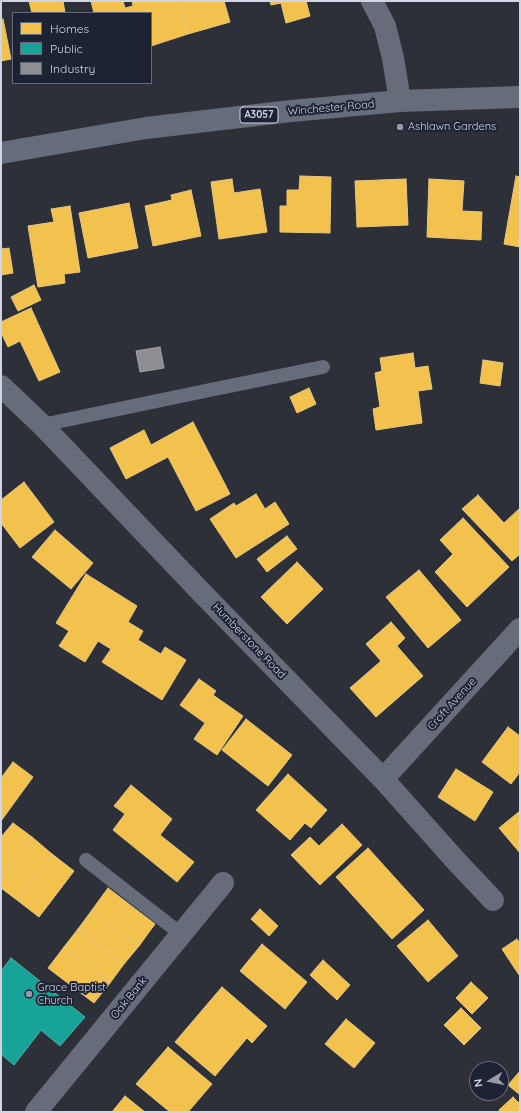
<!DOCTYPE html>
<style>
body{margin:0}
#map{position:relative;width:521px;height:1113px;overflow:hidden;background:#2d3039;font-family:Quicksand,sans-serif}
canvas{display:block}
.frame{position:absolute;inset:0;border:2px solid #d1d5e1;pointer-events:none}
.legend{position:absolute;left:12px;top:12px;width:140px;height:72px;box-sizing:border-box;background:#1d2335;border:1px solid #656a7a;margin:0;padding:5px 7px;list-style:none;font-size:12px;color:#d1d5e1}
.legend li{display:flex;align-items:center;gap:8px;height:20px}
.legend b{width:20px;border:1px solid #656a7a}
.north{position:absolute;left:469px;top:1061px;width:40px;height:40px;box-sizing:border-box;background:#1d2335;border:1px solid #656a7a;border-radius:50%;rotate:260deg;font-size:11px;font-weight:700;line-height:16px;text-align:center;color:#d1d5e1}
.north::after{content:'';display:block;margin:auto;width:14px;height:18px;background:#989ba6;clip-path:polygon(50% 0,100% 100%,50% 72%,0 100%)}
</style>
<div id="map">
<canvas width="521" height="1113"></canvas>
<div class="frame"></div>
<ul class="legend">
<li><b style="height:11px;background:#f2c14e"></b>Homes</li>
<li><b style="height:11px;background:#17a398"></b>Public</li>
<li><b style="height:11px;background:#8d8d92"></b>Industry</li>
</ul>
<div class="north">N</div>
</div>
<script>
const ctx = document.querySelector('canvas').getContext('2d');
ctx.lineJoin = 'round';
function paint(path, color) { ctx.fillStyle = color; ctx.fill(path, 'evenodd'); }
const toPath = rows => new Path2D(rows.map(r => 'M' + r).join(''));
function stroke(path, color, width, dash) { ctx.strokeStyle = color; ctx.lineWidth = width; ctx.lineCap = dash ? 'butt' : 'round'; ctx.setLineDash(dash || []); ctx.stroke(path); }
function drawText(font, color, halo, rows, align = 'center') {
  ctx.font = font + ' Quicksand,sans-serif'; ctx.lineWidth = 4; ctx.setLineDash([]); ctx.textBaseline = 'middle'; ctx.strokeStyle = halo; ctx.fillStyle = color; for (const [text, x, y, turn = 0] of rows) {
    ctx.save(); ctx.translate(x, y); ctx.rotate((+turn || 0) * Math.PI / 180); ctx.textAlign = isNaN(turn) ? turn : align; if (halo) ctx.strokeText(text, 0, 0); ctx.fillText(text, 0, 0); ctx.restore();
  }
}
const homes = toPath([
 [29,1,63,1,65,13,32,13,29,1],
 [91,1,123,1,125,8,133,6,132,1,179,1,188,34,151,46,151,13,94,13,91,1],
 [179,1,224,1,230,22,188,34,179,1],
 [270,1,306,1,310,16,286,23,281,3,271,5,270,1],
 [3,19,11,59,1,61,1,20,3,19],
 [300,176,331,177,330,233,280,232,280,206,287,206,287,190,299,190,300,176],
 [516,176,520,177,520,247,504,244,516,176],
 [232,179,234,193,260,189,267,232,219,239,211,182,232,179],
 [406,179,408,225,357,227,355,181,406,179],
 [429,179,464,181,462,211,482,212,481,240,427,237,429,179],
 [191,190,201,236,153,246,145,206,172,200,171,195,191,190],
 [129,203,138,248,88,258,79,213,129,203],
 [70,206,80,272,64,274,65,283,38,287,28,226,54,222,51,209,70,206],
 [1,244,2,249,9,248,13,273,1,275,1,244],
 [34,285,41,300,18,311,11,297,34,285],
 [31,308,60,372,39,381,20,341,8,347,1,332,1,322,31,308],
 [413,353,415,368,428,366,432,389,418,391,422,423,376,430,373,409,380,407,375,373,382,371,380,358,413,353],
 [483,360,503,363,500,386,480,383,483,360],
 [309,388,316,404,297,413,290,397,309,388],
 [193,422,230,494,196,511,168,457,126,479,110,448,144,430,151,445,193,422],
 [24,482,54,522,20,548,1,523,1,500,24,482],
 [256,494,265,509,275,502,289,524,236,558,210,519,234,503,236,506,256,494],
 [478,495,504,523,520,508,520,554,512,561,462,509,478,495],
 [463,518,509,567,467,607,435,572,453,554,440,540,463,518],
 [55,530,93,563,71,589,32,557,55,530],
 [287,536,297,549,267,572,257,559,287,536],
 [297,562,323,589,287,624,261,597,297,562],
 [419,570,461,620,428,648,386,597,419,570],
 [86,574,137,606,128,622,143,631,138,640,161,654,165,647,186,660,162,700,102,662,111,649,98,641,85,662,59,646,69,631,56,623,86,574],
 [391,622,405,638,397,646,423,676,376,717,350,688,381,661,366,644,391,622],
 [199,679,216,691,213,695,243,716,217,755,194,739,205,723,180,705,199,679],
 [246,719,292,755,268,786,222,750,246,719],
 [508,727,520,736,520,772,511,784,482,762,508,727],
 [13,762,33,777,1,821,1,778,13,762],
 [456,769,493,792,475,821,438,797,456,769],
 [288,774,327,810,311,828,305,823,290,840,256,810,288,774],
 [131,785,172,819,160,835,194,862,177,882,113,830,125,814,114,806,131,785],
 [520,811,520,853,499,828,520,811],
 [13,823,32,837,1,877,1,837,13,823],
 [342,824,362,845,320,885,291,855,310,837,319,846,342,824],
 [32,837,52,854,17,900,1,888,1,877,32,837],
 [368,848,424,910,392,939,336,877,368,848],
 [52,854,74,871,39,917,17,900,52,854],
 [108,888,155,924,139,946,92,910,108,888],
 [260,909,278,926,269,936,251,919,260,909],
 [92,910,139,946,124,964,78,929,92,910],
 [428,920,458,956,428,982,397,946,428,920],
 [78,929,124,964,110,983,64,947,78,929],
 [517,939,520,944,520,974,519,975,502,949,517,939],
 [262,944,307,982,285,1009,240,971,262,944],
 [64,947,110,983,94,1003,48,968,64,947],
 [323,960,350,985,337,1000,310,975,323,960],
 [471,982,488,998,472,1014,456,998,471,982],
 [222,987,267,1026,252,1043,247,1038,215,1076,175,1042,222,987],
 [461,1008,481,1028,464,1045,444,1025,461,1008],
 [346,1019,375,1043,354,1068,325,1044,346,1019],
 [168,1047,212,1084,188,1112,170,1112,136,1084,168,1047],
 [520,1071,520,1095,508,1085,520,1071],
 [125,1096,145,1112,112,1112,125,1096],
 [513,1097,520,1104,520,1112,500,1112,499,1110,513,1097]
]);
const public = toPath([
 [11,958,85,1017,60,1046,41,1030,14,1065,1,1054,1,971,11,958]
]);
const industry = toPath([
 [160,347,164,368,140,372,136,351,160,347]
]);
const lane = toPath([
 [42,425,205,391,323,367],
 [86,860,181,934]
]);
const street = toPath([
 [372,1,385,26,393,58,400,101],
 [1,386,42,425,203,594,383,779,457,862,493,900],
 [383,779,520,629],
 [36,1112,223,883]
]);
const primary = toPath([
 [1,153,146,128,291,111,400,101,520,97]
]);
const markers = [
 [400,127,4,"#989ba6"],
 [29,994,4,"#989ba6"]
];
const shields = [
 [259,115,38]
];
const shieldNames = [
 ["A3057",259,115]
];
const streetNames = [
 ["Winchester Road",331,108,-5],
 ["Humberstone Road",249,641,46],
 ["Croft Avenue",452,704,-48],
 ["Oak Bank",129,998,-51]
];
const poiNames = [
 ["Ashlawn Gardens",408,127],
 ["Grace Baptist",37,988],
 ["Church",37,1001]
];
paint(homes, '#f2c14e');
stroke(homes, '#e8c77a', 1);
paint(public, '#17a398');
stroke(public, '#4fb2ae', 1);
paint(industry, '#8d8d92');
stroke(industry, '#a1a3aa', 1);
stroke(lane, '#666c79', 14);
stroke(street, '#666c79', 22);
stroke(primary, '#666c79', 22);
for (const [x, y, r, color] of markers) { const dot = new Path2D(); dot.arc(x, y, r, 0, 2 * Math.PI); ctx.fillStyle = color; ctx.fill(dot); stroke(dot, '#1d2335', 1.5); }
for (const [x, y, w] of shields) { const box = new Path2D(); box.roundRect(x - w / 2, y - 8, w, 16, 3); ctx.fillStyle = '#1d2335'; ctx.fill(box); stroke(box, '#d1d5e1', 1); }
drawText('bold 10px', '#d1d5e1', null, shieldNames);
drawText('11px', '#d1d5e1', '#1d2335', streetNames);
drawText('11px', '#d1d5e1', '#1d2335', poiNames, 'left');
</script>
